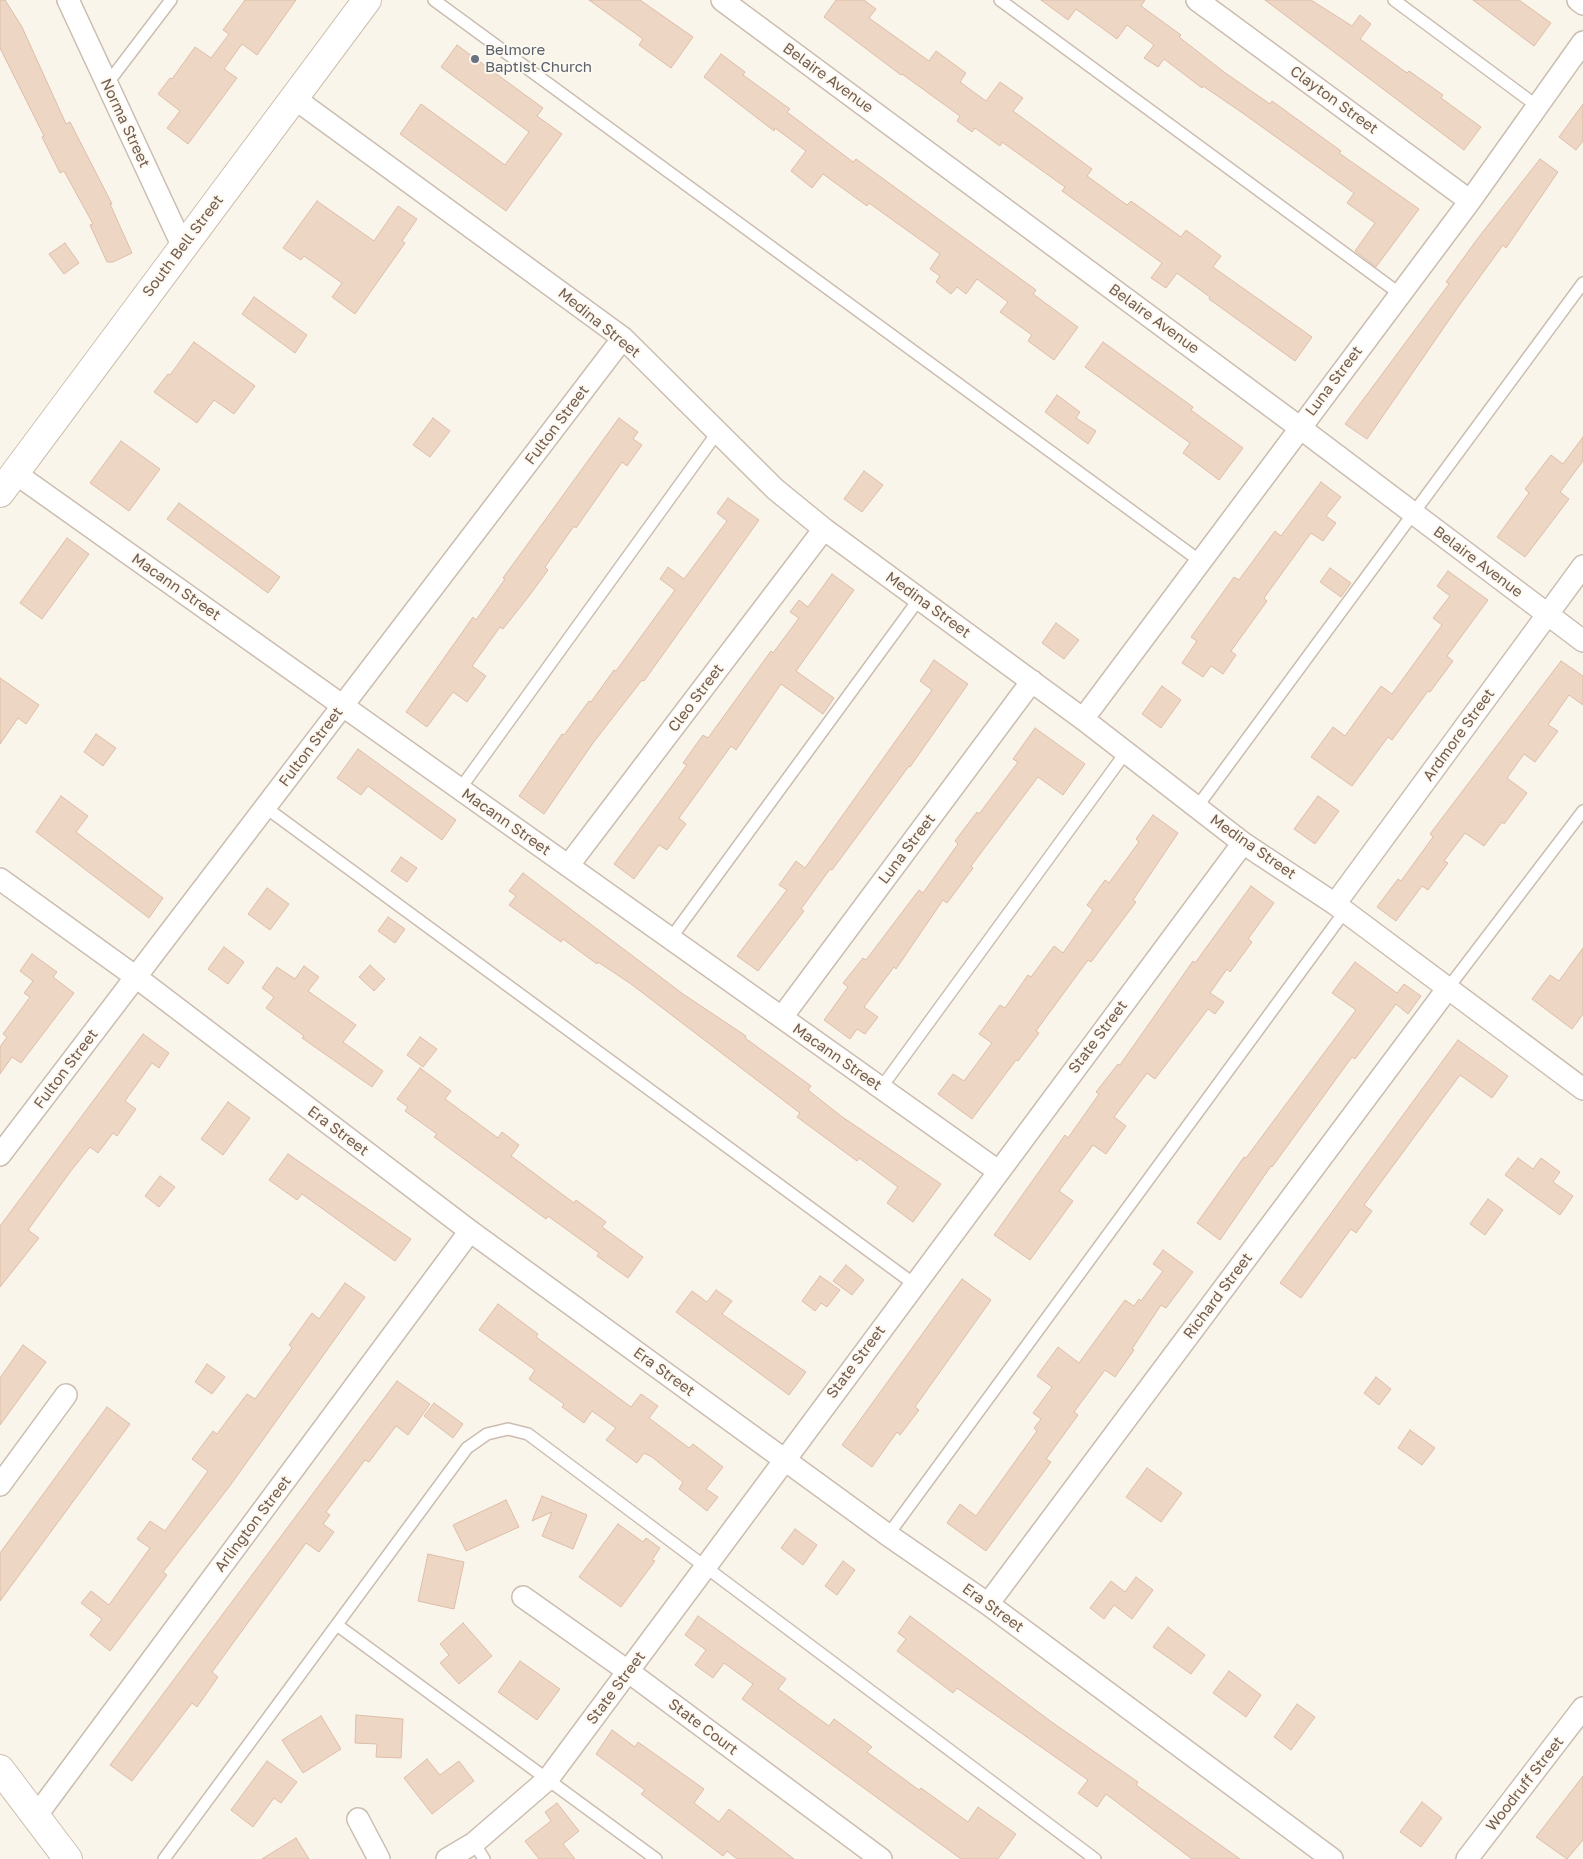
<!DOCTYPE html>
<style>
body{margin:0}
canvas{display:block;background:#faf5ea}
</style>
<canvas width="1583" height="1859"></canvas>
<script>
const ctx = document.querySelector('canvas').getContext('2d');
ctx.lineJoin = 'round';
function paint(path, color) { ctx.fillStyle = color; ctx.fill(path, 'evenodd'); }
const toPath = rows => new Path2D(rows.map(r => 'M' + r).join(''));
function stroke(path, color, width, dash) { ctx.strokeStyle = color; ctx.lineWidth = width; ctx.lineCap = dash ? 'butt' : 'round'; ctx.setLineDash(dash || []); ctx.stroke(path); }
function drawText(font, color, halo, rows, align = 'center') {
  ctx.font = font + ' "Golos Text",sans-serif'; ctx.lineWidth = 4; ctx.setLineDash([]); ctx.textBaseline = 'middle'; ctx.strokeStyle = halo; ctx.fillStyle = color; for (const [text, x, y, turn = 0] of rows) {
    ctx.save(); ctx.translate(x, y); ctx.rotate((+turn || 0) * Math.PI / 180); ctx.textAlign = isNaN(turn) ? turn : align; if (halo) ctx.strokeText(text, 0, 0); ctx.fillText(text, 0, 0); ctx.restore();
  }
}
const building = toPath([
 [0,0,5,0,22,27,66,124,70,122,112,204,110,204,132,253,113,262,107,262,90,225,93,224,64,171,60,173,42,137,44,136,0,48,0,0],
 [245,0,296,0,257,55,242,44,224,69,237,78,188,144,167,128,180,111,158,94,170,78,172,79,195,47,211,58,229,34,223,30,245,0],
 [589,0,640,0,693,37,671,68,639,45,643,39,589,0],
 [836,0,864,0,876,9,869,18,929,61,936,51,966,73,960,82,986,101,1000,82,1023,98,1013,111,1092,169,1087,176,1127,205,1131,201,1181,237,1186,230,1221,256,1213,267,1312,337,1295,361,1209,299,1210,297,1177,273,1166,288,1151,278,1162,263,1062,191,1065,187,1002,142,1000,146,975,128,972,132,957,121,960,116,902,74,901,75,824,17,836,0],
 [1041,0,1145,0,1141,6,1181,35,1179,37,1224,72,1270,104,1272,101,1341,151,1339,153,1419,209,1376,267,1355,251,1375,223,1347,203,1354,193,1244,114,1203,86,1202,88,1164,59,1158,67,1144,58,1154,45,1127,25,1117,39,1076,9,1068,20,1041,0],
 [1265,0,1311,0,1352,26,1360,15,1371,24,1360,39,1407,73,1409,71,1443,95,1441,98,1481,127,1464,150,1265,0],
 [1473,0,1519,0,1551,23,1534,46,1473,0],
 [457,45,543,108,537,116,562,134,506,211,400,134,421,104,505,165,529,132,441,67,457,45],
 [721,54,745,72,743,75,790,109,787,112,853,162,856,159,1036,290,1033,294,1078,327,1054,360,1028,341,1032,335,1000,312,1008,302,977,279,966,294,957,287,951,294,936,282,940,276,930,269,940,254,869,203,867,206,823,174,812,188,791,171,806,151,775,128,774,131,704,77,721,54],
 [1583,104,1583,141,1576,150,1559,137,1583,104],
 [1540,159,1558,172,1506,248,1503,245,1458,307,1367,439,1345,424,1449,284,1446,282,1478,238,1540,159],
 [317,201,374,241,398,206,417,219,402,241,405,243,355,314,332,297,342,283,304,256,301,260,283,248,317,201],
 [65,243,79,263,64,274,49,254,65,243],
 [254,297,307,335,295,353,242,314,254,297],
 [194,342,255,386,234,414,214,400,197,423,154,392,168,374,170,375,194,342],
 [1103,342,1193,407,1191,410,1243,448,1219,480,1183,453,1190,443,1085,367,1103,342],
 [1057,395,1080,412,1076,418,1096,431,1088,444,1045,412,1057,395],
 [433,418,450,431,430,457,413,445,433,418],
 [619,418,638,432,633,439,642,445,627,466,622,462,576,528,574,526,545,567,548,570,529,596,503,629,500,627,472,666,486,676,467,702,453,692,427,727,406,712,473,617,476,620,505,579,503,578,619,418],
 [1583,437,1583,461,1560,492,1569,499,1525,557,1497,537,1529,493,1525,489,1551,455,1563,464,1583,437],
 [121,441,160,469,129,511,90,483,121,441],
 [864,471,883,485,862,512,844,499,864,471],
 [1321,482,1341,497,1326,516,1336,523,1323,541,1311,533,1264,598,1267,601,1231,651,1236,655,1223,674,1211,666,1203,677,1182,663,1197,641,1191,637,1234,577,1239,580,1275,531,1281,536,1321,482],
 [728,498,759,520,644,681,642,680,593,743,544,814,519,796,562,734,564,735,589,701,591,702,614,670,616,671,675,590,660,579,668,567,684,579,727,521,717,513,728,498],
 [179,503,280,577,268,593,167,519,179,503],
 [67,538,89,554,42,619,20,603,67,538],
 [1330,568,1351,583,1341,597,1320,582,1330,568],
 [1448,571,1488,600,1447,656,1453,661,1430,692,1428,691,1392,740,1388,737,1352,786,1311,757,1333,727,1345,736,1381,686,1392,694,1442,625,1433,618,1450,596,1437,586,1448,571],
 [832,574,854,590,796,671,834,698,823,714,781,684,736,750,731,746,679,818,686,824,667,850,659,845,634,879,614,864,687,765,683,763,703,735,708,738,771,651,773,653,799,618,790,612,799,600,808,607,832,574],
 [1056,623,1079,640,1064,659,1042,643,1056,623],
 [934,660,968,684,910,767,909,766,832,870,830,869,801,909,804,911,758,971,737,956,787,890,779,885,796,861,805,868,932,690,920,681,934,660],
 [1561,661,1583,676,1583,705,1569,695,1548,725,1558,731,1535,762,1524,754,1507,778,1527,793,1504,824,1502,822,1484,846,1465,833,1444,861,1448,863,1428,890,1422,886,1396,921,1377,907,1398,879,1401,881,1433,837,1430,834,1561,661],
 [0,678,39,705,26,724,18,718,0,744,0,678],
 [1162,686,1181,700,1161,728,1142,714,1162,686],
 [1035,728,1085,764,1063,795,1038,777,971,866,973,868,947,903,943,900,896,969,894,967,864,1007,878,1017,865,1034,857,1029,850,1039,824,1020,848,987,843,983,863,958,866,960,919,890,923,893,958,844,955,841,977,812,979,814,1018,762,1013,759,1035,728],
 [96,734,116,748,103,766,84,752,96,734],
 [358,749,456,820,442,840,368,786,361,795,337,778,358,749],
 [61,796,88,816,76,832,163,898,149,918,36,832,61,796],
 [1318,796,1339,811,1315,844,1294,829,1318,796],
 [1153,815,1178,833,1133,900,1136,902,1091,962,1088,960,1036,1031,1039,1033,1018,1061,1016,1060,972,1119,938,1094,953,1074,964,1081,992,1043,979,1034,1000,1005,1005,1008,1028,975,1031,977,1054,946,1063,953,1093,910,1087,905,1105,880,1109,883,1139,842,1136,839,1153,815],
 [401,857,417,868,407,882,391,871,401,857],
 [523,873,683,994,746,1036,745,1038,811,1086,808,1090,841,1116,941,1184,913,1222,887,1203,898,1187,859,1158,857,1161,797,1117,800,1113,631,984,598,962,597,964,563,939,561,942,509,905,516,896,509,891,523,873],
 [1251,886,1274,903,1248,939,1252,942,1230,972,1227,969,1210,993,1224,1002,1215,1014,1208,1009,1155,1079,1147,1073,1114,1117,1126,1126,1106,1154,1093,1145,1059,1191,1073,1201,1030,1260,994,1235,1065,1135,1068,1138,1099,1094,1096,1092,1118,1064,1120,1065,1193,961,1195,963,1251,886],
 [267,888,289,904,270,930,248,914,267,888],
 [388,917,405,929,395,943,378,931,388,917],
 [224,947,244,962,228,984,208,969,224,947],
 [1583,948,1583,1014,1572,1029,1532,999,1550,975,1559,981,1583,948],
 [32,954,57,972,53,977,74,993,21,1063,12,1057,0,1074,0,1047,7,1037,3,1034,30,997,24,993,33,981,20,971,32,954],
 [1355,962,1397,993,1404,984,1421,996,1408,1014,1396,1004,1355,1059,1352,1057,1272,1167,1271,1166,1220,1240,1197,1223,1244,1157,1246,1158,1356,1010,1332,993,1355,962],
 [370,965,385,979,374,991,359,977,370,965],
 [304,966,319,977,308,991,356,1025,343,1042,383,1071,372,1087,302,1038,304,1036,266,1008,274,997,262,988,277,967,295,979,304,966],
 [143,1034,169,1053,159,1068,152,1063,125,1101,136,1109,117,1136,113,1133,98,1153,90,1147,70,1172,28,1230,39,1238,0,1287,0,1226,143,1034],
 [420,1037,437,1049,423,1067,407,1055,420,1037],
 [1458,1040,1508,1076,1492,1098,1460,1075,1364,1205,1372,1211,1356,1233,1351,1229,1301,1298,1280,1283,1458,1040],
 [420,1068,451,1091,445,1099,498,1138,502,1132,519,1145,511,1156,574,1203,576,1200,606,1222,602,1227,643,1257,628,1278,597,1256,599,1253,548,1216,546,1219,434,1137,437,1134,405,1111,408,1107,397,1099,420,1068],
 [228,1102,250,1118,223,1155,201,1139,228,1102],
 [288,1154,411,1239,395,1261,302,1194,297,1200,269,1180,288,1154],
 [1518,1158,1533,1169,1541,1158,1560,1172,1553,1182,1573,1196,1560,1215,1505,1175,1518,1158],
 [160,1176,175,1187,159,1207,145,1196,160,1176],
 [1488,1199,1503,1210,1485,1235,1470,1224,1488,1199],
 [1163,1250,1193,1272,1166,1308,1161,1305,1132,1349,1134,1350,1115,1377,1105,1370,1074,1412,1078,1415,1046,1459,1051,1462,986,1551,947,1523,960,1504,976,1516,1037,1431,1034,1428,1041,1419,1033,1413,1052,1387,1037,1376,1058,1347,1079,1363,1125,1300,1134,1306,1139,1299,1141,1301,1163,1271,1153,1264,1163,1250],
 [846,1265,864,1280,852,1295,833,1281,846,1265],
 [820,1276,840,1290,827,1307,821,1303,815,1311,802,1301,820,1276],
 [962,1279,991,1300,915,1407,919,1410,900,1435,897,1432,872,1467,842,1445,962,1279],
 [345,1283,365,1297,229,1487,163,1572,167,1575,110,1651,90,1635,102,1619,81,1603,91,1591,109,1605,150,1548,137,1539,150,1521,165,1531,208,1471,192,1459,213,1431,217,1434,247,1394,255,1399,292,1348,289,1345,312,1313,319,1319,345,1283],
 [716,1290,732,1301,722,1314,806,1372,789,1395,676,1312,692,1291,707,1302,716,1290],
 [498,1304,538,1334,536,1337,631,1407,641,1394,658,1406,649,1418,689,1448,693,1444,723,1467,706,1489,718,1497,707,1511,679,1489,683,1482,652,1457,644,1453,637,1463,606,1440,616,1428,592,1411,584,1423,562,1407,564,1404,529,1379,535,1370,479,1330,498,1304],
 [23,1345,46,1362,0,1425,0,1378,23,1345],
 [207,1364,225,1377,212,1394,195,1382,207,1364],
 [1376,1377,1391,1389,1379,1405,1364,1393,1376,1377],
 [397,1381,430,1404,408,1435,396,1426,369,1462,365,1460,326,1512,330,1515,323,1524,334,1532,319,1552,306,1543,212,1672,218,1677,197,1707,192,1703,132,1781,110,1765,397,1381],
 [434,1403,463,1424,453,1438,424,1416,434,1403],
 [107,1407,130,1424,0,1601,0,1553,107,1407],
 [1410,1430,1435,1448,1422,1465,1398,1448,1410,1430],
 [1147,1468,1182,1493,1161,1522,1126,1497,1147,1468],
 [542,1496,587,1515,573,1549,542,1536,552,1512,532,1521,542,1496],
 [506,1500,519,1527,466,1551,453,1525,506,1500],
 [618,1524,643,1542,646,1538,660,1548,652,1560,655,1561,621,1607,579,1577,618,1524],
 [795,1529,817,1545,803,1565,781,1548,795,1529],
 [428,1554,464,1562,454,1609,418,1601,428,1554],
 [843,1561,855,1570,837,1595,825,1586,843,1561],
 [1136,1577,1153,1590,1132,1619,1114,1605,1104,1619,1090,1608,1111,1581,1125,1592,1136,1577],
 [698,1616,786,1679,778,1689,829,1726,834,1719,872,1747,867,1752,919,1790,921,1788,968,1822,978,1807,1016,1834,998,1859,961,1859,742,1699,753,1684,724,1663,713,1678,695,1665,706,1650,685,1635,698,1616],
 [910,1616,1053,1723,1138,1782,1136,1785,1240,1859,1192,1859,1106,1794,1097,1807,1078,1793,1088,1780,957,1688,953,1693,897,1651,906,1639,898,1633,910,1616],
 [463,1623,492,1656,459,1684,440,1663,449,1655,440,1644,463,1623],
 [1168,1627,1205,1655,1191,1674,1153,1647,1168,1627],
 [520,1661,560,1689,537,1720,498,1692,520,1661],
 [1229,1671,1261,1695,1246,1717,1213,1693,1229,1671],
 [1297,1704,1315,1717,1291,1750,1274,1737,1297,1704],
 [356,1715,403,1719,401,1758,376,1757,377,1744,355,1743,356,1715],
 [321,1716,341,1749,303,1773,282,1740,321,1716],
 [612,1730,635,1747,638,1742,704,1789,694,1803,719,1822,729,1809,794,1859,737,1859,727,1851,723,1856,641,1794,645,1790,596,1754,612,1730],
 [427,1759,440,1775,459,1761,474,1781,432,1814,404,1778,427,1759],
 [267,1761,297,1782,281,1803,274,1798,253,1827,231,1810,267,1761],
 [1583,1776,1583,1840,1567,1859,1536,1837,1583,1776],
 [1422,1802,1442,1818,1421,1847,1400,1832,1422,1802],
 [557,1803,579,1831,563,1844,575,1859,539,1859,525,1841,551,1821,545,1812,557,1803],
 [296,1838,309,1859,262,1859,296,1838]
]);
const lane = toPath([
 [434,0,1200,561],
 [1000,0,1400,294],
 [1394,0,1537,106],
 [107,84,171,0],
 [460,789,717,433],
 [265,807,914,1284],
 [1197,807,1583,283],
 [671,938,919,599],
 [1448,988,1583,811],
 [881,1088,1126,752],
 [888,1535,1345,911],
 [337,1625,656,1859],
 [474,1843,484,1859],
 [164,1859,467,1448,487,1434,508,1429,528,1434,1095,1859]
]);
const street = toPath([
 [68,0,183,247],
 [722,0,1299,427,1583,641],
 [1197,0,1470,201],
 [1578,0,1583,4],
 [294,98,623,338,775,489,824,529,1083,719,1243,843,1335,904,1583,1089],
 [15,473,998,1171],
 [1083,719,1470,201,1583,42],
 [568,866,824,529],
 [0,879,136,977,470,1231,888,1535,988,1604,1332,1859],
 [1335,904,1583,566],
 [782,1017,1032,681],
 [0,1155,623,338],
 [0,1485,66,1395],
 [523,1597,629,1672,881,1859],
 [988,1604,1448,988],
 [36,1816,470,1231],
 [358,1819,379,1859],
 [447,1859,474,1843,548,1779,1243,843],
 [1467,1859,1583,1708]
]);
const secondary = toPath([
 [0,493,367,0],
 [0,1769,68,1859]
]);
const markers = [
 [475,59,5,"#6b7280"]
];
const worshipNames = [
 ["Belmore",485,50],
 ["Baptist Church",485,67]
];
const streetNames = [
 ["Belaire Avenue",828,78,36],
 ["Clayton Street",1334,100,36],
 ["Norma Street",125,123,65],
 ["South Bell Street",183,246,-53],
 ["Belaire Avenue",1154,319,36],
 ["Medina Street",599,323,39],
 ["Luna Street",1334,381,-53],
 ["Fulton Street",557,425,-53],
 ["Belaire Avenue",1478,562,37],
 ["Macann Street",176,587,35],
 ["Medina Street",928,605,36],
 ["Cleo Street",696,698,-53],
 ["Ardmore Street",1459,735,-54],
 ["Fulton Street",311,747,-53],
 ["Macann Street",506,822,35],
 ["Medina Street",1253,847,35],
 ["Luna Street",907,849,-53],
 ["State Street",1098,1037,-53],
 ["Macann Street",837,1057,35],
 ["Fulton Street",66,1069,-53],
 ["Era Street",338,1131,37],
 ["Richard Street",1218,1296,-53],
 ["State Street",856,1362,-53],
 ["Era Street",664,1372,36],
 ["Arlington Street",253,1524,-53],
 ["Era Street",993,1608,36],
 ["State Street",616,1688,-53],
 ["State Court",703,1727,37],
 ["Woodruff Street",1525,1784,-52]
];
paint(building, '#edd6c4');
stroke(building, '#debda7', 1);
stroke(lane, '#ccbdb1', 14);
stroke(street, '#ccbdb1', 24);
stroke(secondary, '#cebeaf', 30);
stroke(lane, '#fff', 11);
stroke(street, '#fff', 21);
stroke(secondary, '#fff', 28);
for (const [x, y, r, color] of markers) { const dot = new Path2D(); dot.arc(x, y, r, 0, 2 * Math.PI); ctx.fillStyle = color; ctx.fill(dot); stroke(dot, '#fdf9f0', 2); }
drawText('15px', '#5b616d', '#fdf9f0', worshipNames, 'left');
drawText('15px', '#735d50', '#fdf9f0', streetNames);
</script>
